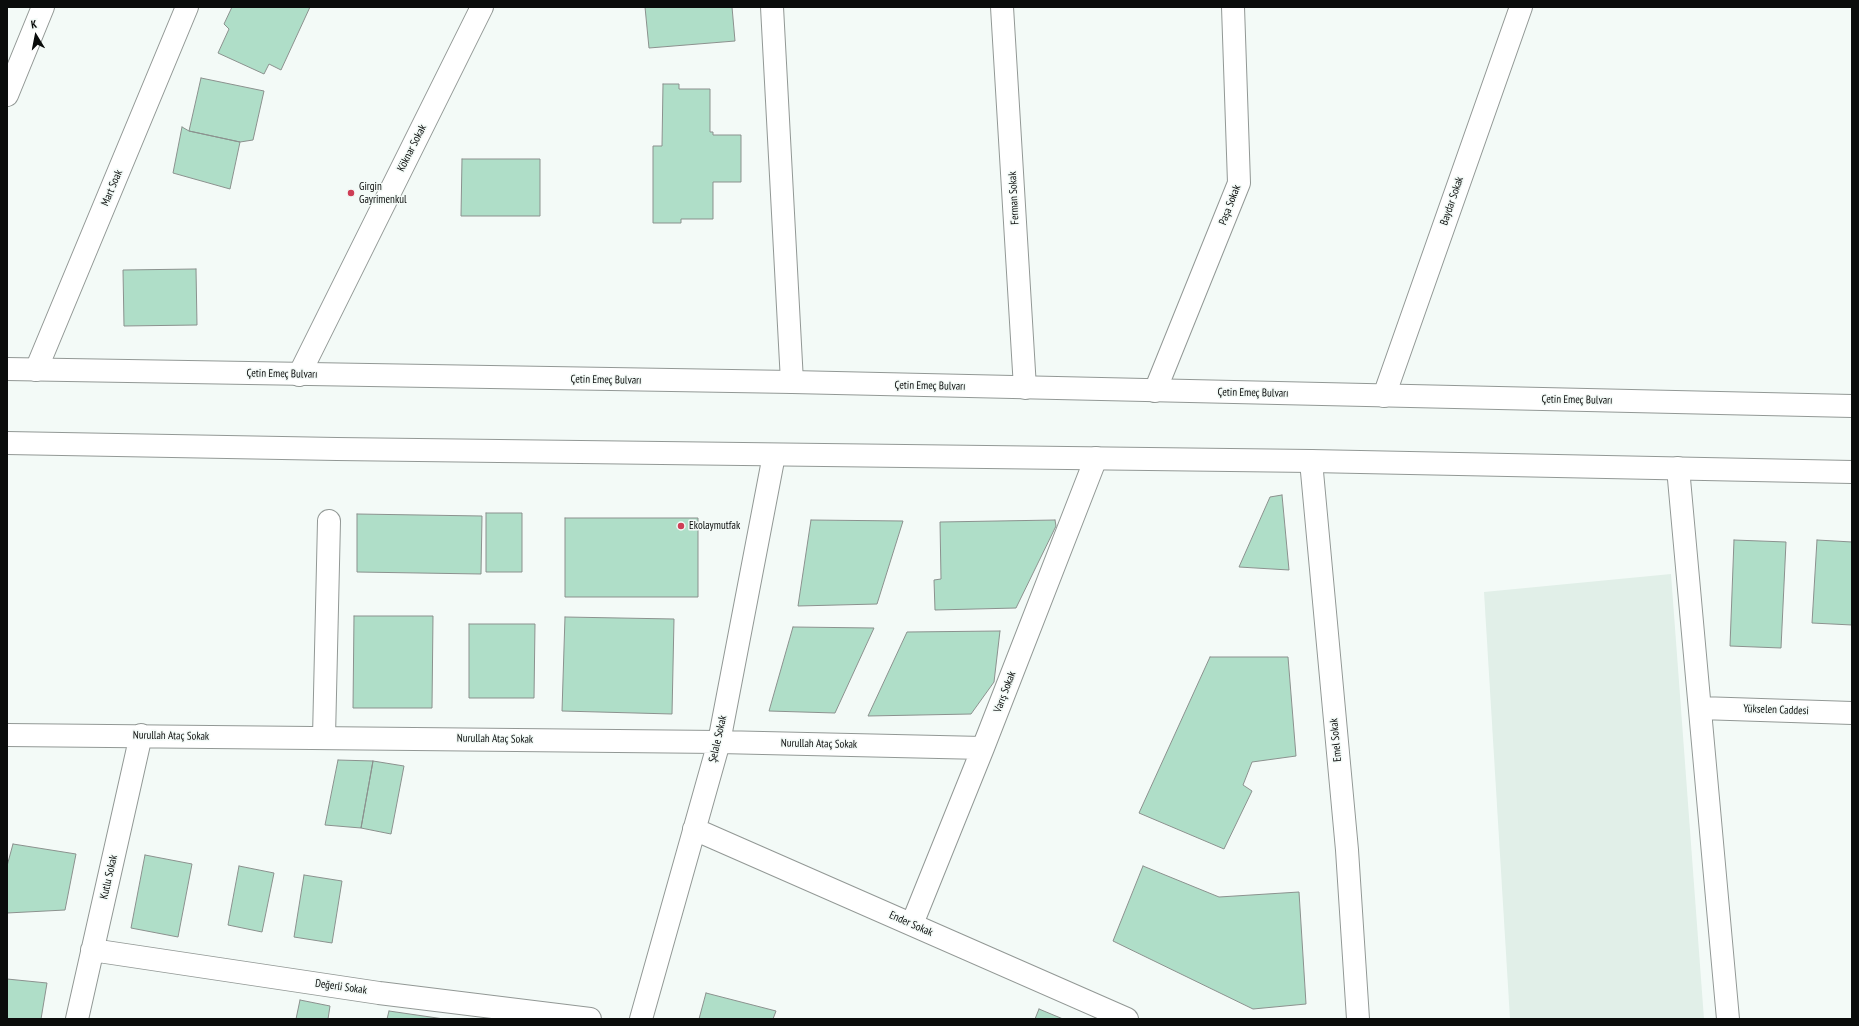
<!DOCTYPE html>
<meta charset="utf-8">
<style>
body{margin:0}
#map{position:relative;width:1859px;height:1026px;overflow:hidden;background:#f3faf7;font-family:"PT Sans Narrow",sans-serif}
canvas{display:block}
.frame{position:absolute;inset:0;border:8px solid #0a0c0b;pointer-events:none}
.north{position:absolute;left:16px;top:16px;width:40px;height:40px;-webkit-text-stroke:3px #f3faf7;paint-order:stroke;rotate:350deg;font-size:11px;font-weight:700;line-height:16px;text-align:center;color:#0a0c0b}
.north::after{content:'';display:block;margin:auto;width:14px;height:18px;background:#0a0c0b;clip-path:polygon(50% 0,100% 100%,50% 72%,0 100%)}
</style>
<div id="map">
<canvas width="1859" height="1026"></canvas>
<div class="frame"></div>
<div class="north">K</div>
</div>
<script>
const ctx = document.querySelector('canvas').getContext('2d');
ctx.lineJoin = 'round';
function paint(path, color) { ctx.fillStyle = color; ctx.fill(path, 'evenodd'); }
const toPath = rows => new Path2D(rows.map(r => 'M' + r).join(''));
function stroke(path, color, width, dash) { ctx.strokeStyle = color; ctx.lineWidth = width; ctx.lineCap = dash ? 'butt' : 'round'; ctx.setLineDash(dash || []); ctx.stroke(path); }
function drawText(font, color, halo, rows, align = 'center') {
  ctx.font = font + ' "PT Sans Narrow",sans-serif'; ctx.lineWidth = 3; ctx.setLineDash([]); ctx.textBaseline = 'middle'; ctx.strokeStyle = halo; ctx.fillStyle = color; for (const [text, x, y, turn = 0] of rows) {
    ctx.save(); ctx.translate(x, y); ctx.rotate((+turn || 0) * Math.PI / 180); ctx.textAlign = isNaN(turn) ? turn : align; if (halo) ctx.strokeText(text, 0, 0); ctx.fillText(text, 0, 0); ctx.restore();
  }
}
const built = toPath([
 [1671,574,1704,1019,1510,1019,1484,592]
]);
const building = toPath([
 [232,7,310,7,281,70,269,64,264,74,218,53,229,29,224,24,232,7],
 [645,7,732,7,735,41,649,48,645,7],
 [201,78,264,91,253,140,240,142,189,131,201,78],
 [663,84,679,84,679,89,710,89,710,132,713,132,713,135,741,135,741,182,713,182,713,219,681,219,681,223,653,223,653,146,662,146,663,84],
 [182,127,189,131,240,142,230,189,173,173,182,127],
 [462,159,540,159,540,216,461,216,462,159],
 [196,269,197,325,124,326,123,270,196,269],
 [1282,495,1289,570,1239,567,1270,497,1282,495],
 [486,513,522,513,522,572,486,572,486,513],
 [357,514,482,516,481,574,357,572,357,514],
 [565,518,698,518,698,597,565,597,565,518],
 [811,520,903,521,877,604,798,606,811,520],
 [1055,520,1056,526,1016,608,935,610,934,580,941,579,940,522,1055,520],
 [1734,540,1786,542,1781,648,1730,646,1734,540],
 [1817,540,1852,542,1852,625,1812,623,1817,540],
 [354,616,433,616,432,708,353,708,354,616],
 [565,617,674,619,672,714,562,711,565,617],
 [469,624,535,624,534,698,469,698,469,624],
 [793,627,874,628,835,713,769,711,793,627],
 [1000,631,994,682,971,714,868,716,907,632,1000,631],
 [1210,657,1288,657,1296,756,1252,762,1243,785,1252,791,1224,849,1139,813,1210,657],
 [338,760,373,761,361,828,325,825,338,760],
 [373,761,404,766,391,834,361,828,373,761],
 [13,844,76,854,65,910,7,913,7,866,13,844],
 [145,855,192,864,178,937,131,928,145,855],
 [239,866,274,873,262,932,228,925,239,866],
 [1143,866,1219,897,1299,892,1306,1004,1253,1009,1113,941,1143,866],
 [304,875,342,881,332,943,294,937,304,875],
 [7,979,47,983,41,1019,7,1019,7,979],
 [706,993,776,1011,773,1019,699,1019,706,993],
 [300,1000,330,1006,328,1019,296,1019,300,1000],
 [1039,1009,1063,1019,1035,1019,1039,1009],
 [389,1011,444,1019,387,1019,389,1011]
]);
const street = toPath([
 [772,7,792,382],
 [1002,7,1025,388],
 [7,95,43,7],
 [36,370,187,7],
 [299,375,482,7],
 [1155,391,1239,183,1233,7],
 [1384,396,1521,7],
 [1311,461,1347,850,1358,1019],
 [1678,468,1728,1019],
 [1700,708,1852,713],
 [7,735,719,742,983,748],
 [324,737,329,521],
 [694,829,1127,1019],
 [912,924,983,748,1096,458],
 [92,950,379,993,590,1019],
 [77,1019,141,735],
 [641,1019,719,742,774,455]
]);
const primary = toPath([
 [7,369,792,382,1852,406],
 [7,443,337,449,1311,461,1852,472]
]);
const markers = [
 [351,193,4,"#ce3e56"],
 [681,526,4,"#ce3e56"]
];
const streetNames = [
 ["Köknar Sokak",412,148,-63],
 ["Mart Soak",112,188,-67],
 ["Ferman Sokak",1014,198,-93],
 ["Baydar Sokak",1452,201,-71],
 ["Paşa Sokak",1230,205,-69],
 ["Çetin Emeç Bulvarı",282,374,1],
 ["Çetin Emeç Bulvarı",606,380,1],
 ["Çetin Emeç Bulvarı",930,386,1],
 ["Çetin Emeç Bulvarı",1253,393,1],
 ["Çetin Emeç Bulvarı",1577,400,1],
 ["Varış Sokak",1005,692,-69],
 ["Yükselen Caddesi",1776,710,2],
 ["Nurullah Ataç Sokak",171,736,1],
 ["Nurullah Ataç Sokak",495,739,1],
 ["Şelale Sokak",718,739,-77],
 ["Emel Sokak",1336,740,-95],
 ["Nurullah Ataç Sokak",819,744,1],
 ["Kutlu Sokak",109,877,-77],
 ["Ender Sokak",911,924,24],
 ["Değerli Sokak",341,987,8]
];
const poiNames = [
 ["Girgin",359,187],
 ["Gayrimenkul",359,200],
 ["Ekolaymutfak",689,526]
];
paint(built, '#e1efe8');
paint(building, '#afdec8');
stroke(building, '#8b918e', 1);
stroke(street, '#929895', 24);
stroke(primary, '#929895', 24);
stroke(street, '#fff', 22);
stroke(primary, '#fff', 22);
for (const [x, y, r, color] of markers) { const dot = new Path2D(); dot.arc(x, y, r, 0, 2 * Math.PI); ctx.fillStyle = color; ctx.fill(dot); stroke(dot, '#f3faf7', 1.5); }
drawText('11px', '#0a0c0b', '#f3faf7', streetNames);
drawText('11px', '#0a0c0b', '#f3faf7', poiNames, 'left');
</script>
